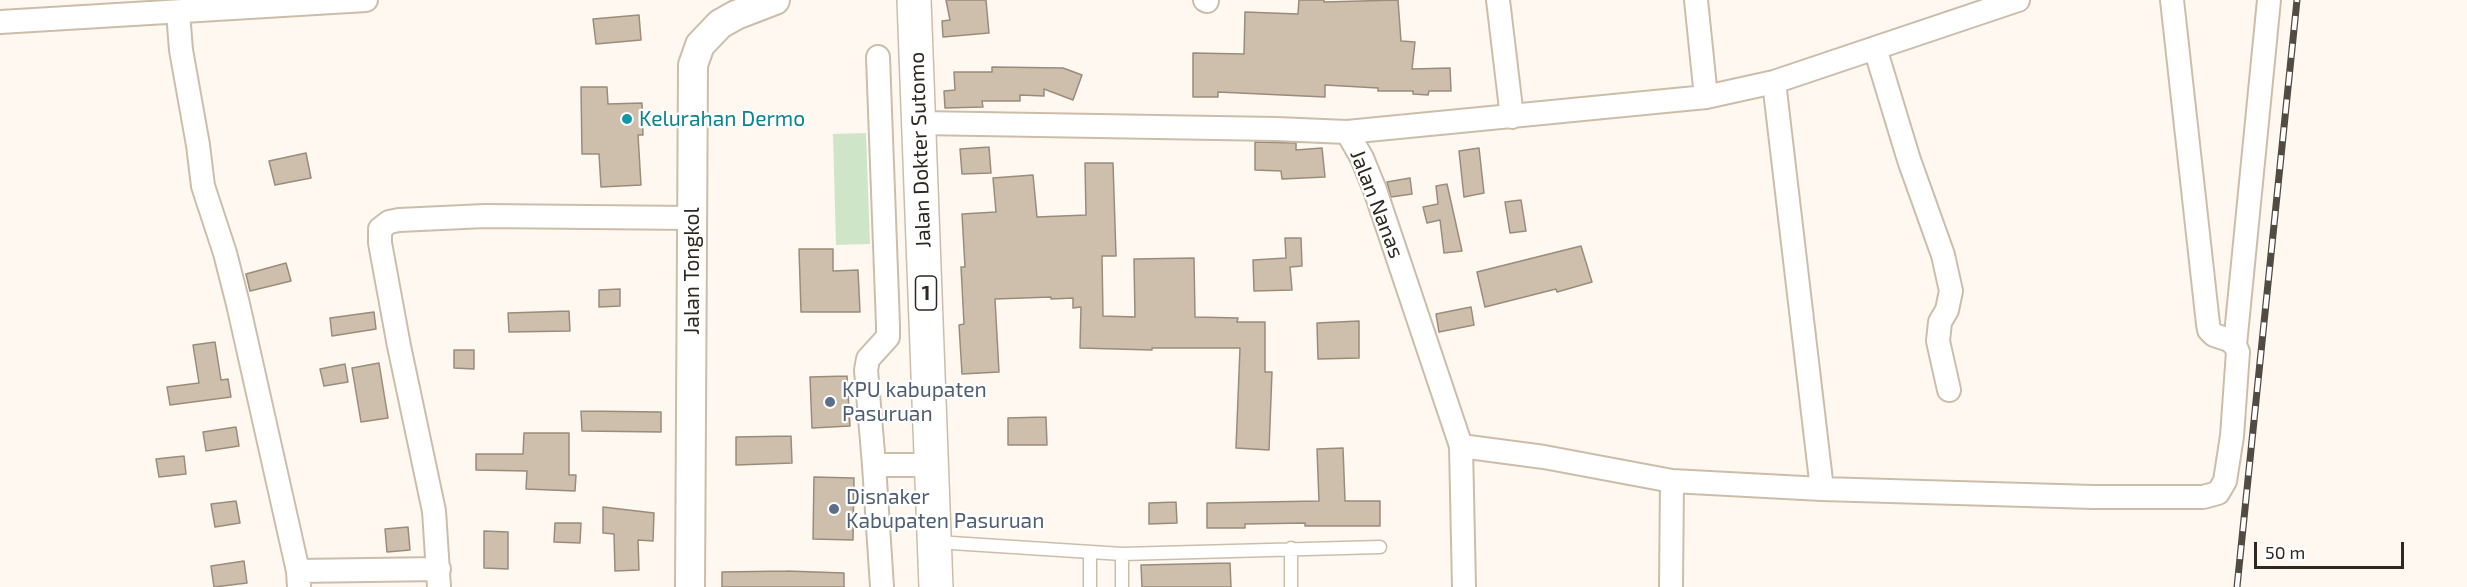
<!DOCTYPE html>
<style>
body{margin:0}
#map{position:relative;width:2467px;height:587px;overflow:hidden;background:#fef8f0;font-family:"Exo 2",sans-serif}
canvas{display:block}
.scale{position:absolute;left:2254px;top:542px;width:150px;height:27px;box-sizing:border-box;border:3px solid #2d2820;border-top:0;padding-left:8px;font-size:18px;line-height:21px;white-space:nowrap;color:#2d2820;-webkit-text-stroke:4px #fff;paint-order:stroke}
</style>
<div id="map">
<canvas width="2467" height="587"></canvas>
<div class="scale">50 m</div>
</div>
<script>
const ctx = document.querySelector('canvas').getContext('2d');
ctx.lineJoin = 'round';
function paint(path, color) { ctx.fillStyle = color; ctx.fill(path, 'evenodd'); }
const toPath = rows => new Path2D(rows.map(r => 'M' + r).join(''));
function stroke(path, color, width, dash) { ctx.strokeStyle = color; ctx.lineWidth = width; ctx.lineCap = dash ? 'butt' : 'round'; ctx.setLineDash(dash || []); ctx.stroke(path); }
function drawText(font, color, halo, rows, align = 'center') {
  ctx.font = font + ' "Exo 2",sans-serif'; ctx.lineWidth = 4.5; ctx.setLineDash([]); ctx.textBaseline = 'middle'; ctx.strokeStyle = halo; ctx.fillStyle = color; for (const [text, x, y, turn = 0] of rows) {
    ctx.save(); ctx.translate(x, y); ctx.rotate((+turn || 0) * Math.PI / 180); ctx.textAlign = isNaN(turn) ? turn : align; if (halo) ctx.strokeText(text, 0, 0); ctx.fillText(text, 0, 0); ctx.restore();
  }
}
const green = toPath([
 [866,133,870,244,836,245,833,134]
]);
const building = toPath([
 [946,0,986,0,989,33,943,37,942,21,950,20,946,0],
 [1299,0,1324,0,1324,2,1398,0,1401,41,1415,42,1412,69,1450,68,1451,91,1429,91,1428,95,1413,94,1413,91,1378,91,1378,88,1325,85,1325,97,1218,92,1218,97,1193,97,1193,53,1244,54,1245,12,1298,14,1299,0],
 [639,15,641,40,596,44,593,19,639,15],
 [992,67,1063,68,1082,75,1073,100,1044,89,1044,96,1020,95,1020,101,982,101,983,107,945,108,944,91,955,90,954,72,992,72,992,67],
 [581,87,607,87,608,104,642,103,643,135,638,135,641,185,601,187,599,154,582,154,581,87],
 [1255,142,1296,143,1296,150,1322,148,1325,177,1282,179,1281,171,1255,170,1255,142],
 [989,147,991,173,962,174,960,149,989,147],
 [1479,148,1484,193,1464,197,1459,151,1479,148],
 [306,153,311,178,275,185,269,161,306,153],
 [1085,163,1113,163,1116,256,1102,256,1103,316,1135,317,1134,259,1194,258,1195,317,1238,318,1237,322,1265,322,1265,372,1272,372,1269,450,1236,448,1240,348,1152,348,1152,350,1080,348,1081,307,1073,308,1073,298,1051,299,1051,297,995,299,999,372,962,374,959,325,964,324,961,267,965,267,962,214,996,212,993,178,1033,175,1037,217,1086,215,1085,163],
 [1410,178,1412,194,1391,197,1387,182,1410,178],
 [1447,184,1462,251,1444,253,1440,220,1427,223,1423,207,1438,204,1436,186,1447,184],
 [1521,200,1526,231,1510,233,1505,202,1521,200],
 [1285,238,1301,238,1302,266,1290,267,1292,290,1254,291,1253,260,1286,258,1285,238],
 [1581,246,1592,282,1557,292,1556,289,1485,307,1477,272,1581,246],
 [799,249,833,249,833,271,858,270,860,312,801,312,799,249],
 [286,263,291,281,250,291,246,274,286,263],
 [620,289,620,306,599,307,599,290,620,289],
 [1471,307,1474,325,1439,332,1436,314,1471,307],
 [569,311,570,331,509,332,508,313,569,311],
 [374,312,376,329,332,336,330,318,374,312],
 [1359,321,1359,358,1318,359,1317,323,1359,321],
 [215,342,221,380,228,379,231,397,170,405,167,387,199,383,193,345,215,342],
 [454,350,474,350,474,369,454,368,454,350],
 [379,363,388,418,361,422,352,368,379,363],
 [345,364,348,382,324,386,320,369,345,364],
 [847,376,850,426,812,428,810,377,847,376],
 [581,411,661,412,661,432,582,431,581,411],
 [1046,417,1047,445,1008,445,1008,418,1046,417],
 [236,427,239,446,206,451,203,432,236,427],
 [524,433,569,433,569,475,576,475,575,491,526,489,527,471,476,470,476,454,523,454,524,433],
 [791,436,792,463,736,465,736,437,791,436],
 [1343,448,1345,501,1380,501,1380,526,1305,526,1305,523,1245,524,1245,528,1207,528,1207,503,1319,501,1317,449,1343,448],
 [184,456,186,474,159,477,156,459,184,456],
 [814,477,854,478,853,540,813,539,814,477],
 [236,501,240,523,215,527,211,504,236,501],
 [1176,502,1177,523,1149,524,1149,503,1176,502],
 [603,507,654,513,653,541,638,540,639,570,615,571,614,534,603,533,603,507],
 [555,523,581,523,580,543,554,542,555,523],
 [408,527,410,550,387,552,385,529,408,527],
 [484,531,508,532,508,569,484,568,484,531],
 [244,561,247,583,214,587,211,566,244,561],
 [1230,563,1231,587,1142,587,1141,565,1230,563],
 [787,571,844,573,844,587,722,587,722,572,787,571]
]);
const service = toPath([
 [936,542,1122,554,1380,547],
 [1291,548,1291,587],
 [1090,553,1090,587],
 [1122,587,1122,554]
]);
const minor = toPath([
 [1205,0,1207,1],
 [1498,0,1512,117],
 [1696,0,1706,97],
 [2172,0,2208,324,2209,330,2214,335,2229,340,2235,345],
 [178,12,181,50,198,145,203,186,225,253,238,304,298,571,299,587],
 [0,22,366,0],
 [1875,48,1909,160,1943,255,1951,291,1947,310,1940,322,1938,341,1949,390],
 [1774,82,1822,489],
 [920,123,1276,129,1347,132,1362,158,1375,190,1461,446,1464,587],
 [1347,132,1706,97,1774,82,2018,0],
 [1461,446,1544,457,1672,481,1822,489,2093,497,2203,497,2218,493,2225,481,2232,436,2238,352,2235,345,2269,0],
 [874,465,866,370,868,359,888,337,888,325,878,57],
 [298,571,439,569],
 [439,587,434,511,399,346,380,243,380,229,389,222,399,220,485,216,692,218],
 [882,587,874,465,931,465],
 [1671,587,1672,481]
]);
const tertiary = toPath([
 [690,587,693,65,700,45,720,24,736,15,775,0]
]);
const trunk = toPath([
 [914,0,936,587]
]);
const rail = toPath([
 [2237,587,2297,0]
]);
const markers = [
 [627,119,6,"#0f9aa8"],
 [830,402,6,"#5c6f8a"],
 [834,509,6,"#5c6f8a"]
];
const shields = [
 [926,293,21]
];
const shieldNames = [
 ["1",926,293]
];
const cultureNames = [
 ["Kelurahan Dermo",639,119]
];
const streetNames = [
 ["Jalan Dokter Sutomo",920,150,-92],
 ["Jalan Nanas",1377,204,69],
 ["Jalan Tongkol",692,271,-90]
];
const serviceNames = [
 ["KPU kabupaten",842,390],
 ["Pasuruan",842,414],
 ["Disnaker",846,497],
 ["Kabupaten Pasuruan",846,521]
];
paint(green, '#cee5c7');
paint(building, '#cebfac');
stroke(building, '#9a8c7a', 1.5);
stroke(service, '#ccbdaa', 15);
stroke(minor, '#ccbdaa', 26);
stroke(tertiary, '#ccbdaa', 32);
stroke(trunk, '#ccbdaa', 36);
stroke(service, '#fff', 12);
stroke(minor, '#fff', 22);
stroke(tertiary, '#fff', 28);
stroke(trunk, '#fff', 33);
stroke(rail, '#504b43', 7);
stroke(rail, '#fff', 4.5, [14]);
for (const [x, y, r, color] of markers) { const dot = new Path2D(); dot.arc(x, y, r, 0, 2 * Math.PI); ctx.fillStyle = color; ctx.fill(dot); stroke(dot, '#fff', 2); }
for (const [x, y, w] of shields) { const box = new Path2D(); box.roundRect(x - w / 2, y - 17, w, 34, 4.5); ctx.fillStyle = '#fff'; ctx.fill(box); stroke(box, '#2d2820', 1.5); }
drawText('bold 20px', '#2d2820', null, shieldNames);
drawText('21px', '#0d838f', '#fff', cultureNames, 'left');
drawText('21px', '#2d2820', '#fff', streetNames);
drawText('21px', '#4e5e75', '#fff', serviceNames, 'left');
</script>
